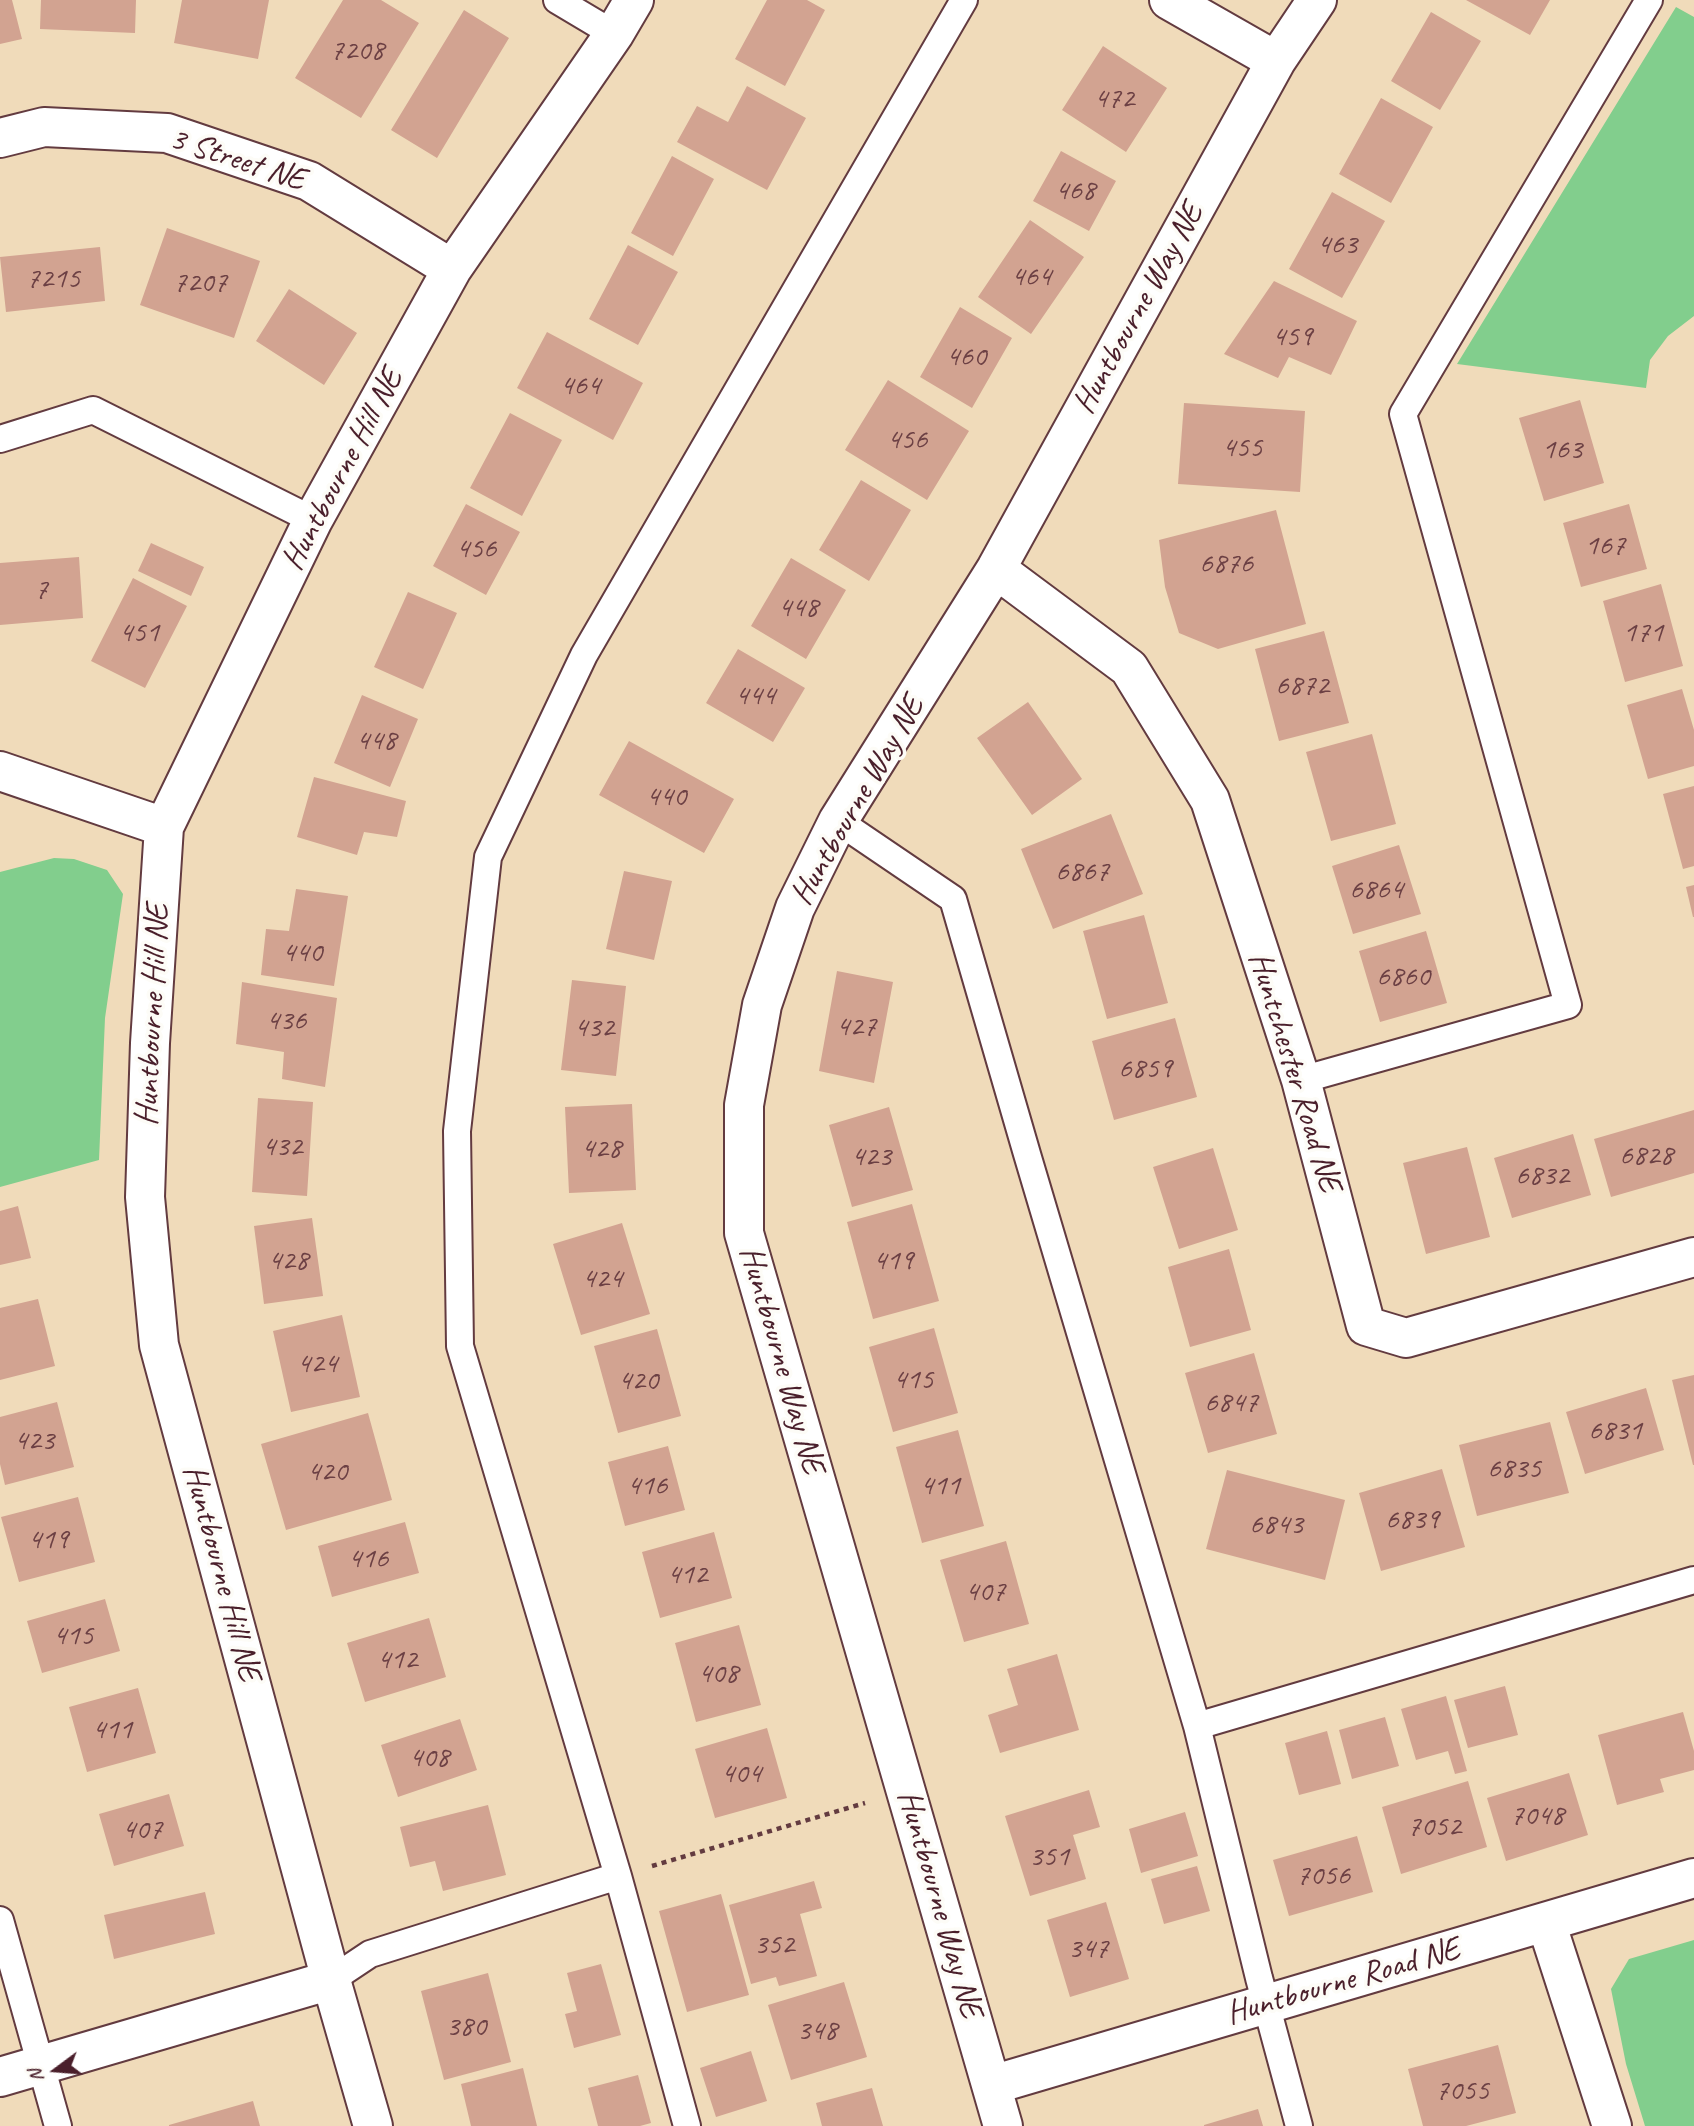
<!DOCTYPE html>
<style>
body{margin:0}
#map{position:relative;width:1694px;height:2126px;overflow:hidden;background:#f0dbba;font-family:Caveat,sans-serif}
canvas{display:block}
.north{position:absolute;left:21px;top:2035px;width:70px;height:70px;-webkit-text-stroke:5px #fdfcf7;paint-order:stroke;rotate:254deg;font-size:19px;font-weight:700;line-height:28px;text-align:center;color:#4a1f2b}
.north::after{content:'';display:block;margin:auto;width:24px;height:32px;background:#4a1f2b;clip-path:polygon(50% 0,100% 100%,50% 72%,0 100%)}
</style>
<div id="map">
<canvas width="1694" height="2126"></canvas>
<div class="north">N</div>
</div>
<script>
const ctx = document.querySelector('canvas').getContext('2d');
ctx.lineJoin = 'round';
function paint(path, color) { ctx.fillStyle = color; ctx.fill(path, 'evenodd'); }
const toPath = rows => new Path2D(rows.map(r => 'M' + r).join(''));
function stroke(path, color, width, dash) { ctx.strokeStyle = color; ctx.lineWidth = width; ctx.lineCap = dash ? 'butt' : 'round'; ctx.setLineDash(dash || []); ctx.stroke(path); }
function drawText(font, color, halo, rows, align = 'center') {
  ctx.font = font + ' Caveat,sans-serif'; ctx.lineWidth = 7; ctx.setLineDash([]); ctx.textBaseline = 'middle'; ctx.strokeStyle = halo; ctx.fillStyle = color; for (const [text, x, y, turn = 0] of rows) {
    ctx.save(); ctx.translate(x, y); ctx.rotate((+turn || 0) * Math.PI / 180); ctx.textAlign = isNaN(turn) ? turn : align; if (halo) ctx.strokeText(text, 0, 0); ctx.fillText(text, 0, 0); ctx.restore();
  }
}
const green = toPath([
 [1676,7,1694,17,1694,316,1668,336,1650,360,1646,388,1457,364],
 [54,858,74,859,107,870,123,894,105,1018,99,1160,0,1187,0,872],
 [1694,1940,1694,2126,1645,2126,1626,2064,1611,1989,1629,1959]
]);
const building = toPath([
 [0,0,12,0,22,39,0,44],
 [41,0,136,0,135,33,40,29],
 [182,0,269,0,258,59,174,43],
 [343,0,381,0,419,23,361,118,295,78],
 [767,0,807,0,825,10,785,86,735,59],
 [1466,0,1550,0,1530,35],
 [464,10,509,38,437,158,391,130],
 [1431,12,1481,41,1440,110,1391,81],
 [1103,46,1167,88,1126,152,1062,110],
 [747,86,806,118,767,190,677,142,697,106,728,122],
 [1381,98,1433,127,1391,203,1339,174],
 [1061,151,1116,181,1089,231,1033,201],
 [672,156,714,179,673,256,631,233],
 [1332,192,1385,221,1342,298,1289,269],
 [1030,220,1084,257,1031,334,978,297],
 [167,228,260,261,234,338,140,305],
 [628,245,678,272,638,345,589,319],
 [100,247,105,301,6,312,0,257],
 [1274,281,1357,321,1331,375,1289,357,1278,378,1224,354],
 [289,289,357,333,324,385,256,341],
 [960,307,1012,338,972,408,920,377],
 [547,332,643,383,613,440,517,388],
 [888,380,969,431,927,500,845,450],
 [1580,400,1604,483,1544,501,1519,418],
 [1184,403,1305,411,1300,492,1178,484],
 [510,413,562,440,522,516,470,488],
 [861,480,911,510,869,581,819,550],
 [466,504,520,532,486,595,433,566],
 [1629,504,1647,569,1581,587,1563,523],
 [1276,510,1306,624,1218,649,1179,633,1165,587,1159,540],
 [151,543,204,567,191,596,138,571],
 [79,557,83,618,0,625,0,563],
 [791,558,846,590,806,659,751,626],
 [133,578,187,606,145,688,91,661],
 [1661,584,1683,666,1625,682,1603,601],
 [408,592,457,613,423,689,374,667],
 [1324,631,1349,723,1279,741,1255,649],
 [738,649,805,688,773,742,706,703],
 [1682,689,1694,730,1694,766,1648,779,1627,705],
 [362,695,418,719,390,787,334,763],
 [1028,702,1082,779,1032,815,977,738],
 [1372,734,1396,824,1331,841,1306,752],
 [629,741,734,799,704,853,599,795],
 [314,777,406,801,397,837,364,832,357,855,297,837],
 [1694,786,1694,866,1683,869,1663,794],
 [1111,814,1143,894,1053,929,1021,849],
 [1399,845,1421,914,1353,934,1332,866],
 [624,871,672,881,654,960,606,949],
 [1694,885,1694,917,1693,917,1686,887],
 [296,889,348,896,334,986,261,975,266,929,289,931],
 [1144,915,1168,1003,1107,1019,1083,931],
 [1426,931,1447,1003,1380,1022,1359,951],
 [837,971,893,982,874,1083,819,1071],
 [572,980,626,986,616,1076,561,1070],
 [242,982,337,998,325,1087,282,1079,284,1052,236,1044],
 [1175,1018,1197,1097,1114,1120,1092,1041],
 [258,1098,313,1102,307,1196,252,1192],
 [632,1104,636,1190,569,1193,565,1107],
 [889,1107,913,1190,852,1207,829,1125],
 [1694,1110,1694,1173,1611,1197,1594,1139],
 [1573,1134,1591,1195,1512,1218,1494,1158],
 [1467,1147,1490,1237,1426,1254,1403,1163],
 [1213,1148,1238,1230,1179,1249,1153,1167],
 [912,1204,939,1301,873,1319,847,1222],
 [18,1206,31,1258,0,1265,0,1211],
 [312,1218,323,1296,264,1304,254,1226],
 [622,1223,650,1314,581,1335,553,1244],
 [1229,1249,1251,1330,1190,1347,1168,1267],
 [38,1299,55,1366,0,1380,0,1308],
 [342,1315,360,1397,291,1412,273,1331],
 [934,1328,958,1413,893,1432,869,1347],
 [657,1329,681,1416,618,1433,594,1346],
 [1254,1353,1277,1434,1208,1453,1185,1373],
 [1694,1375,1694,1465,1693,1465,1672,1380],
 [1646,1388,1664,1450,1585,1474,1566,1412],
 [57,1402,74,1467,5,1485,0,1464,0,1417],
 [368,1413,392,1500,286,1530,261,1444],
 [1550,1422,1569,1493,1477,1516,1459,1445],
 [958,1430,984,1526,922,1543,896,1447],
 [668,1446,685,1510,625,1526,608,1462],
 [1442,1469,1465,1547,1381,1571,1359,1493],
 [1227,1470,1345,1500,1325,1580,1206,1549],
 [78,1497,95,1562,19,1582,1,1517],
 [405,1522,419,1573,332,1597,318,1546],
 [714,1532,732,1598,660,1618,642,1552],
 [1006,1541,1029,1624,964,1642,940,1560],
 [105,1599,120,1651,42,1673,27,1621],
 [429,1618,446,1677,365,1702,347,1643],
 [739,1625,761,1705,696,1722,675,1643],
 [1057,1654,1079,1730,1000,1753,988,1715,1018,1705,1007,1669],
 [1505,1686,1518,1735,1468,1748,1454,1700],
 [138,1688,156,1753,87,1772,69,1707],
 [1446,1696,1467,1771,1455,1774,1448,1751,1416,1760,1401,1709],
 [1683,1712,1694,1751,1694,1770,1660,1779,1664,1792,1617,1805,1598,1735],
 [1385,1717,1399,1766,1352,1779,1339,1730],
 [460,1719,477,1770,398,1797,381,1745],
 [767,1728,787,1798,715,1818,695,1749],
 [1327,1731,1341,1784,1299,1795,1285,1743],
 [1569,1773,1588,1835,1506,1861,1487,1798],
 [1468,1781,1487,1847,1401,1874,1382,1807],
 [1089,1790,1100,1827,1073,1835,1086,1879,1030,1896,1005,1816],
 [169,1794,184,1846,114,1866,99,1814],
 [488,1805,506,1875,443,1891,435,1861,410,1867,400,1827],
 [1185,1812,1198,1856,1141,1873,1129,1829],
 [1357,1836,1373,1892,1289,1916,1273,1860],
 [1197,1866,1210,1911,1164,1924,1151,1879],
 [814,1881,822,1908,800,1914,817,1976,779,1986,776,1977,751,1984,729,1905],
 [205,1892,215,1934,114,1959,104,1915],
 [721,1894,749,1995,687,2012,659,1911],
 [1106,1902,1129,1979,1070,1997,1047,1920],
 [601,1964,621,2035,574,2048,565,2014,577,2011,567,1973],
 [488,1973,511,2062,444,2080,421,1991],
 [844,1982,867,2057,791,2080,768,2005],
 [1498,2045,1516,2113,1466,2126,1423,2126,1408,2069],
 [751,2051,767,2101,716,2117,700,2068],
 [523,2068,537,2126,471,2126,461,2084],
 [638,2075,651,2123,640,2126,598,2126,588,2088],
 [872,2088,883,2126,822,2126,816,2103],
 [253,2101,260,2126,169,2126,169,2125],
 [1258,2109,1263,2126,1204,2126,1204,2125]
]);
const path = toPath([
 [652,1866,865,1803]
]);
const service = toPath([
 [557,0,614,34],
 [0,439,93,410,313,520],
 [838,821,953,899,1027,1154,1197,1726,1259,1978,1299,2126],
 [1301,1080,1568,1005,1403,414,1649,0],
 [1197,1726,1694,1580],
 [0,1920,58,2126],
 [331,1980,370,1954,618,1876],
 [687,2126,618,1876,460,1346,457,1131,488,857,584,655,964,0]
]);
const minor = toPath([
 [1169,0,1276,61],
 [0,138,44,127,167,133,309,181,452,269],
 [996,569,1129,668,1210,800,1301,1080,1366,1326,1406,1338,1694,1257],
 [0,771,164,827],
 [1546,1922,1612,2126],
 [0,2077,331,1980],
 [992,2085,1694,1878],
 [373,2126,331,1980,159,1345,145,1197,150,1043,164,827,313,520,452,269,614,34,634,0],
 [1003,2126,744,1233,744,1105,762,1005,795,908,838,821,996,569,1276,61,1317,0]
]);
const numberNames = [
 ["7208",357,51],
 ["472",1114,99],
 ["468",1075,191],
 ["463",1337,245],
 ["464",1031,277],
 ["7215",53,279],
 ["7207",200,283],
 ["459",1292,337],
 ["460",966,357],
 ["464",580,386],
 ["456",907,440],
 ["455",1242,448],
 ["163",1562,450],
 ["167",1605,546],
 ["456",476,549],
 ["6876",1226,564],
 ["7",41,590],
 ["448",798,608],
 ["451",139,633],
 ["171",1643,633],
 ["6872",1302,686],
 ["444",755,696],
 ["448",376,741],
 ["440",666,797],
 ["6867",1082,872],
 ["6864",1376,890],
 ["440",302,953],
 ["6860",1403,977],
 ["436",286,1021],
 ["427",856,1027],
 ["432",594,1028],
 ["6859",1145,1069],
 ["432",282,1147],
 ["428",601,1149],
 ["6828",1646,1156],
 ["423",871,1157],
 ["6832",1542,1176],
 ["428",288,1261],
 ["419",893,1261],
 ["424",602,1279],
 ["424",317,1364],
 ["415",913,1380],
 ["420",638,1381],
 ["6847",1231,1403],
 ["6831",1615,1431],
 ["423",34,1441],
 ["6835",1514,1469],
 ["420",327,1472],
 ["416",647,1486],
 ["411",940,1486],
 ["6839",1412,1520],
 ["6843",1276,1525],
 ["419",48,1540],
 ["416",368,1559],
 ["412",687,1575],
 ["407",985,1592],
 ["415",73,1636],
 ["412",397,1660],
 ["408",718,1674],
 ["411",112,1730],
 ["408",429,1758],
 ["404",741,1774],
 ["7048",1537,1816],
 ["7052",1434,1827],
 ["407",142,1830],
 ["351",1049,1857],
 ["7056",1323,1876],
 ["352",774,1945],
 ["347",1088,1949],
 ["380",466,2027],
 ["348",817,2031],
 ["7055",1462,2091]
];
const streetNames = [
 ["3 Street NE",237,160,18],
 ["Huntbourne Way NE",1139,309,-61],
 ["Huntbourne Hill NE",343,470,-62],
 ["Huntbourne Way NE",858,801,-60],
 ["Huntbourne Hill NE",153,1015,-87],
 ["Huntchester Road NE",1294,1072,73],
 ["Huntbourne Way NE",781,1360,74],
 ["Huntbourne Hill NE",221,1573,75],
 ["Huntbourne Way NE",939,1904,74],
 ["Huntbourne Road NE",1343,1982,-16]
];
paint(green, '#82ce8d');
paint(building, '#d2a391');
stroke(service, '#633b40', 30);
stroke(minor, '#633b40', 42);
stroke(path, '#633b40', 4.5, [5, 5]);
stroke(service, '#fff', 26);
stroke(minor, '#fff', 38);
drawText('30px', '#6c4044', null, numberNames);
drawText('33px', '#4a1f2b', '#fdfcf7', streetNames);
</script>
